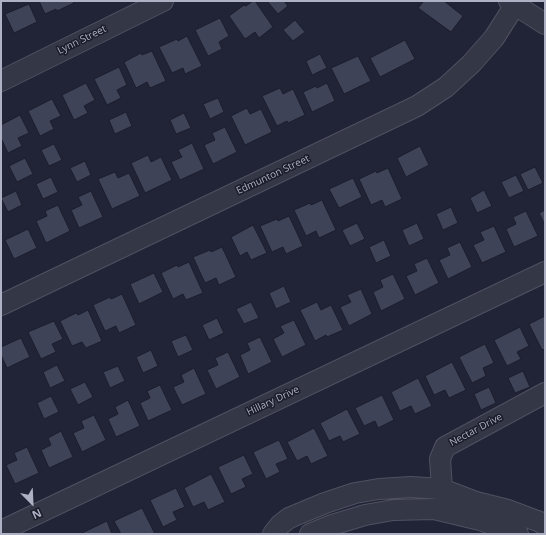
<!DOCTYPE html>
<style>
body{margin:0}
#map{position:relative;width:546px;height:535px;overflow:hidden;background:#212436;font-family:"Open Sans",sans-serif}
canvas{display:block}
.frame{position:absolute;inset:0;border:2px solid #aeb1c3;pointer-events:none}
.north{position:absolute;left:12px;top:483px;width:40px;height:40px;-webkit-text-stroke:3px #1a1c2b;paint-order:stroke;rotate:156deg;font-size:11px;font-weight:700;line-height:16px;text-align:center;color:#aeb1c3}
.north::after{content:'';display:block;margin:auto;width:14px;height:18px;background:#aeb1c3;clip-path:polygon(50% 0,100% 100%,50% 72%,0 100%)}
</style>
<div id="map">
<canvas width="546" height="535"></canvas>
<div class="frame"></div>
<div class="north">N</div>
</div>
<script>
const ctx = document.querySelector('canvas').getContext('2d');
ctx.lineJoin = 'round';
function paint(path, color) { ctx.fillStyle = color; ctx.fill(path, 'evenodd'); }
const toPath = rows => new Path2D(rows.map(r => 'M' + r).join(''));
function stroke(path, color, width, dash) { ctx.strokeStyle = color; ctx.lineWidth = width; ctx.lineCap = dash ? 'butt' : 'round'; ctx.setLineDash(dash || []); ctx.stroke(path); }
function drawText(font, color, halo, rows, align = 'center') {
  ctx.font = font + ' "Open Sans",sans-serif'; ctx.lineWidth = 3; ctx.setLineDash([]); ctx.textBaseline = 'middle'; ctx.strokeStyle = halo; ctx.fillStyle = color; for (const [text, x, y, turn = 0] of rows) {
    ctx.save(); ctx.translate(x, y); ctx.rotate((+turn || 0) * Math.PI / 180); ctx.textAlign = isNaN(turn) ? turn : align; if (halo) ctx.strokeText(text, 0, 0); ctx.fillText(text, 0, 0); ctx.restore();
  }
}
const building = toPath([
 [39,1,73,1,74,3,57,11,56,9,45,14,39,1],
 [253,1,255,1,273,27,259,38,255,32,245,39,229,16,244,5,246,6,253,1],
 [267,1,284,1,288,6,278,14,267,1],
 [424,1,444,1,463,16,451,32,418,8,424,1],
 [29,4,37,22,14,33,5,14,29,4],
 [220,18,229,36,219,42,222,49,208,56,195,30,220,18],
 [295,20,305,32,293,41,283,30,295,20],
 [187,36,202,66,185,74,183,68,172,73,159,47,177,39,178,41,187,36],
 [405,40,415,59,380,77,370,58,405,40],
 [152,51,166,81,150,88,147,82,136,88,124,62,141,53,142,55,152,51],
 [320,54,327,68,312,75,306,61,320,54],
 [358,56,371,81,344,94,331,68,358,56],
 [119,67,127,85,117,90,121,98,107,105,94,79,119,67],
 [86,83,95,100,84,106,88,113,74,120,62,95,86,83],
 [327,83,335,101,312,112,303,92,316,86,317,88,327,83],
 [280,88,283,94,293,89,305,115,288,123,287,121,277,126,262,96,280,88],
 [218,98,224,112,210,119,203,104,218,98],
 [52,99,61,116,50,121,54,129,40,136,28,111,52,99],
 [247,108,250,114,261,109,272,132,245,145,231,116,247,108],
 [126,112,132,126,115,134,109,120,126,112],
 [184,113,191,128,176,134,170,120,184,113],
 [20,115,29,133,18,138,22,146,8,153,1,138,1,125,20,115],
 [225,127,237,152,213,164,204,145,215,140,212,133,225,127],
 [192,143,204,169,180,180,171,162,182,157,178,150,192,143],
 [54,144,62,160,49,166,41,150,54,144],
 [420,146,429,165,406,177,397,158,420,146],
 [148,155,151,162,161,157,172,180,145,193,131,163,148,155],
 [25,158,33,174,17,182,9,166,25,158],
 [85,161,91,175,77,182,70,168,85,161],
 [535,167,543,183,528,190,520,174,535,167],
 [388,168,402,199,385,207,382,200,371,205,359,179,376,171,377,173,388,168],
 [115,172,118,178,129,173,140,196,112,209,98,179,115,172],
 [516,175,524,191,509,198,501,182,516,175],
 [51,177,58,192,43,199,36,184,51,177],
 [353,178,362,197,339,208,329,189,353,178],
 [484,190,492,206,477,213,470,198,484,190],
 [16,191,22,205,8,212,1,198,16,191],
 [91,191,103,217,79,228,71,210,82,205,78,197,91,191],
 [322,200,336,230,319,238,316,231,306,236,294,210,310,203,311,205,322,200],
 [58,205,70,231,46,243,36,221,47,216,45,211,58,205],
 [451,207,458,223,443,230,436,214,451,207],
 [545,210,545,225,539,213,545,210],
 [526,211,538,236,514,247,506,229,516,224,513,217,526,211],
 [289,216,303,246,286,254,283,247,272,252,260,226,277,219,278,221,289,216],
 [357,223,365,239,350,246,342,230,357,223],
 [417,223,424,239,409,246,402,230,417,223],
 [253,225,267,253,251,260,247,252,240,256,231,237,253,225],
 [494,226,506,252,482,263,473,245,484,240,480,232,494,226],
 [28,229,37,248,14,259,5,240,28,229],
 [384,240,391,256,376,263,369,247,384,240],
 [460,242,472,267,448,279,439,260,450,255,447,248,460,242],
 [222,247,236,277,219,285,216,278,205,283,193,257,210,250,211,252,222,247],
 [427,258,439,283,415,295,406,276,417,271,414,264,427,258],
 [189,262,203,293,186,300,183,294,173,299,161,273,177,265,178,267,189,262],
 [154,273,163,292,139,304,130,284,154,273],
 [393,274,405,299,381,311,373,292,383,287,380,280,393,274],
 [284,286,291,302,276,309,269,293,284,286],
 [361,289,372,314,349,326,340,307,351,302,347,295,361,289],
 [122,294,136,325,119,333,116,326,105,331,93,305,110,297,111,299,122,294],
 [251,302,259,318,244,324,236,309,251,302],
 [317,302,321,310,331,305,343,330,327,337,326,335,315,341,300,310,317,302],
 [88,310,102,341,86,348,82,342,72,346,60,321,76,313,78,315,88,310],
 [545,316,545,349,542,350,529,324,545,316],
 [217,318,224,333,209,340,202,325,217,318],
 [294,320,306,345,282,357,273,339,284,333,280,326,294,320],
 [54,321,63,339,52,344,56,352,41,359,28,332,54,321],
 [520,327,529,346,517,352,521,359,507,366,494,340,520,327],
 [186,335,193,350,178,357,171,341,186,335],
 [260,337,272,362,248,374,240,355,250,350,247,343,260,337],
 [21,338,30,357,7,368,1,355,1,347,21,338],
 [485,344,494,363,483,368,486,376,472,383,459,357,485,344],
 [151,350,158,366,143,373,136,357,151,350],
 [228,352,240,377,216,389,207,370,218,365,215,358,228,352],
 [452,362,466,390,449,398,445,390,434,395,425,376,452,362],
 [57,365,65,381,50,388,43,372,57,365],
 [118,366,125,381,110,388,103,372,118,366],
 [194,368,206,394,182,405,173,387,184,382,181,375,194,368],
 [523,371,530,387,515,393,508,378,523,371],
 [418,378,432,406,415,414,411,406,400,411,391,392,418,378],
 [85,382,93,397,78,405,70,389,85,382],
 [160,385,172,410,148,421,140,403,150,398,147,391,160,385],
 [489,387,496,403,481,410,474,394,489,387],
 [382,395,394,420,378,428,375,421,364,426,355,408,382,395],
 [51,396,59,412,44,419,37,403,51,396],
 [128,400,140,426,116,437,108,419,118,414,115,407,128,400],
 [347,409,360,434,343,442,340,436,329,441,320,423,347,409],
 [94,415,106,440,82,452,73,433,84,428,81,421,94,415],
 [314,428,328,456,311,464,307,456,297,461,287,442,314,428],
 [61,431,73,457,49,468,41,450,51,445,48,438,61,431],
 [279,440,288,459,276,464,280,472,266,479,253,452,279,440],
 [27,447,39,473,15,484,6,465,17,460,14,453,27,447],
 [244,455,253,474,242,479,246,487,231,494,218,467,244,455],
 [211,474,225,502,208,510,204,502,193,507,184,488,211,474],
 [176,488,185,507,173,512,177,520,163,527,150,500,176,488],
 [142,508,155,534,121,534,114,521,142,508],
 [107,521,112,534,83,534,82,533,107,521]
]);
const minor = toPath([
 [509,1,545,24],
 [1,81,163,1],
 [1,305,417,106,446,87,471,64,494,38,515,5],
 [445,502,442,489,440,459,445,447,545,393],
 [1,531,545,272],
 [273,534,280,525,289,518,325,503,355,493,379,489,411,487,442,489,476,502,508,510,540,522,545,525],
 [310,534,332,525,365,515,393,510,434,509,480,520,518,534]
]);
const streetNames = [
 ["Lynn Street",82,40,-26],
 ["Edmunton Street",273,175,-25],
 ["Hillary Drive",273,401,-25],
 ["Nectar Drive",476,430,-28]
];
paint(building, '#3f4357');
stroke(building, '#1c1e2d', 1);
stroke(minor, '#4f5161', 22);
stroke(minor, '#343746', 20);
drawText('10px', '#aeb1c3', '#1a1c2b', streetNames);
</script>
